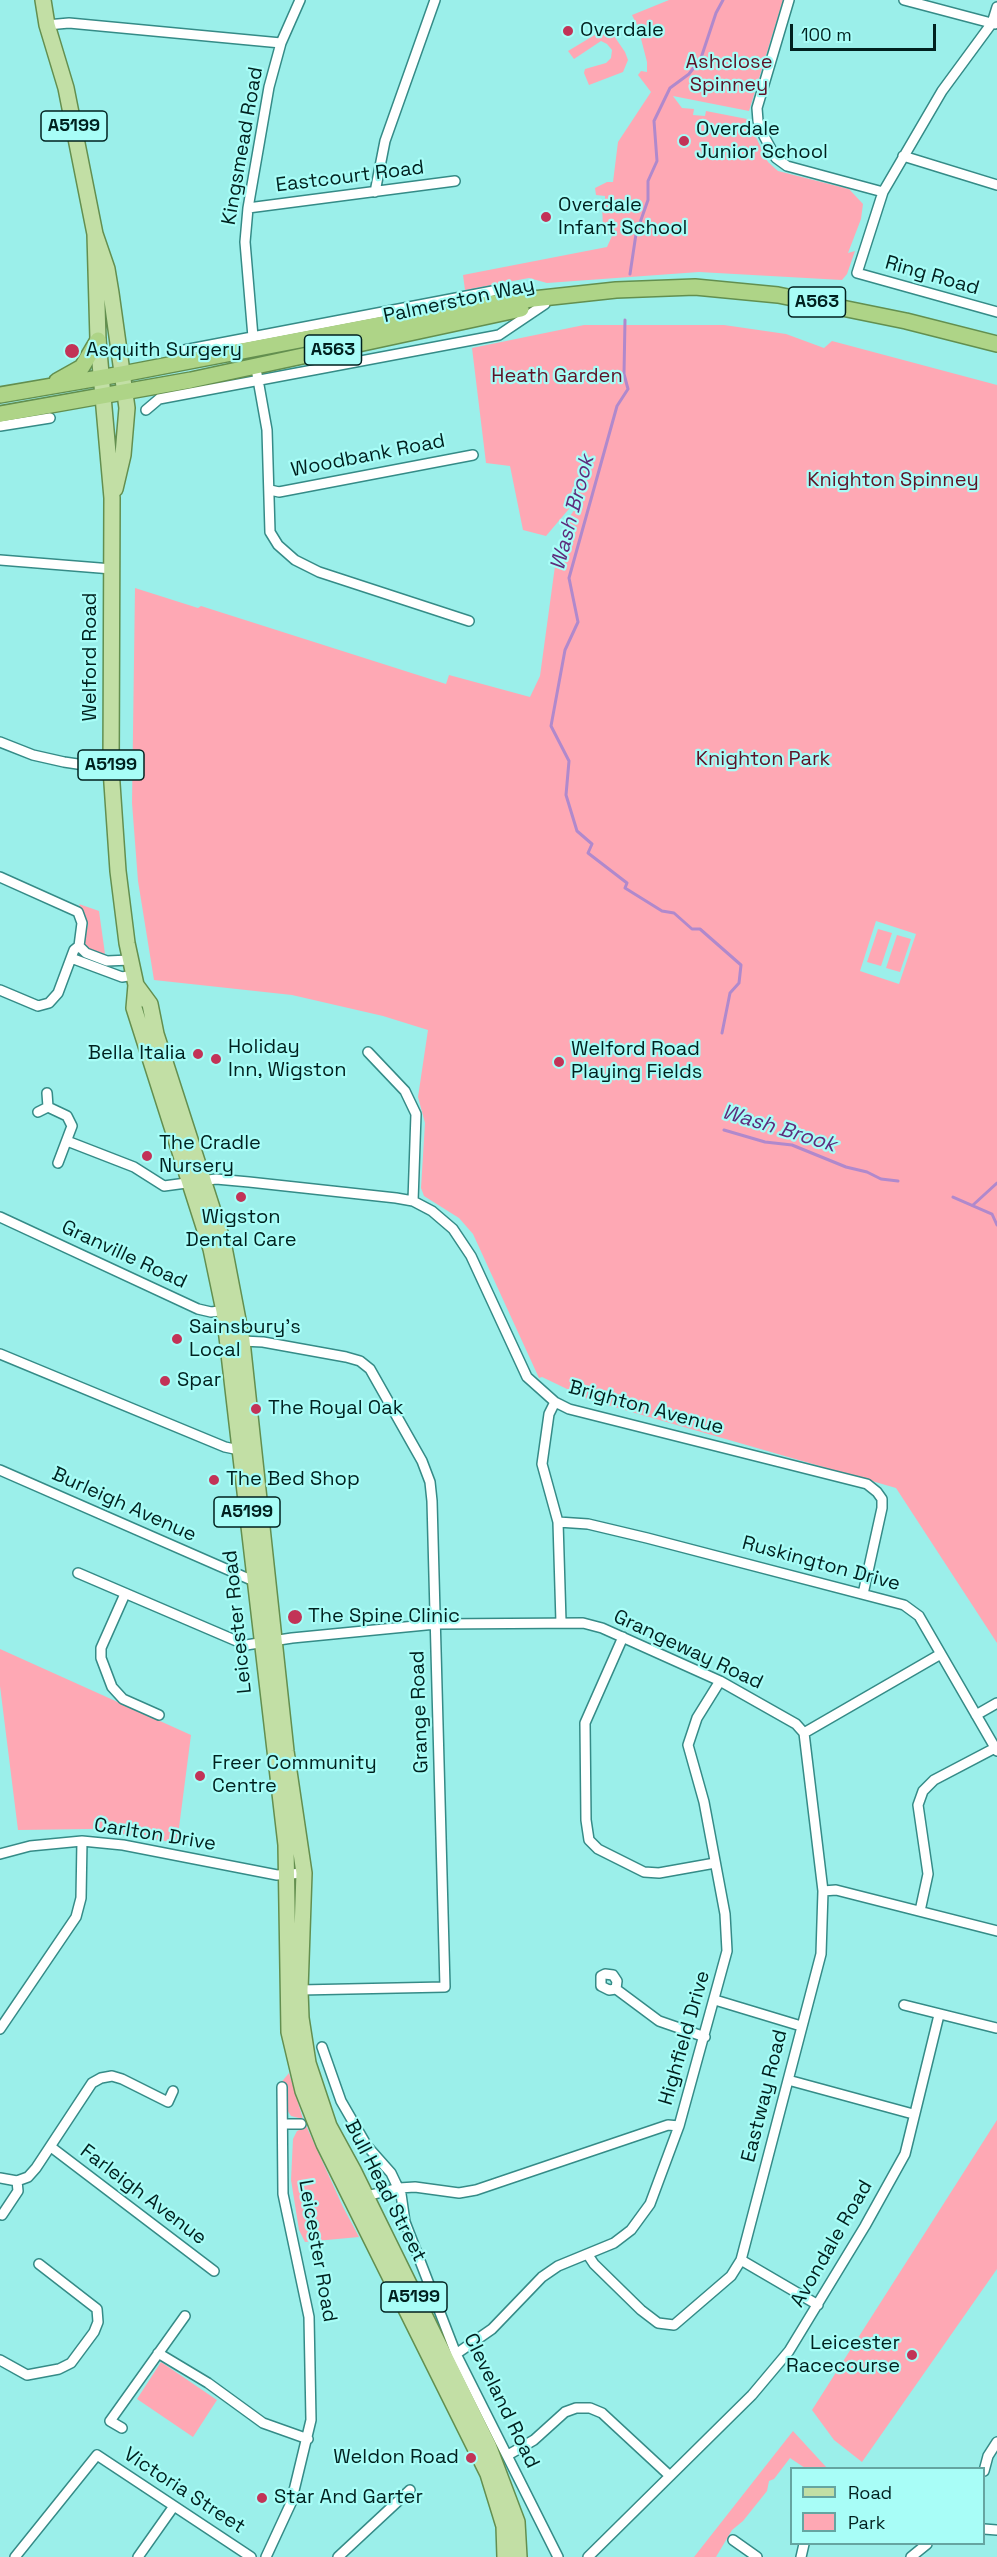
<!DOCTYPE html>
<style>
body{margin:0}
#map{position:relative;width:997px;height:2557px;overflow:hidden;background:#9befea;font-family:"Space Grotesk",sans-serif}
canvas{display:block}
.legend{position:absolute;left:790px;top:2467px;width:195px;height:78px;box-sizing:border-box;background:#a8fdf7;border:2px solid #65a5a1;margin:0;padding:8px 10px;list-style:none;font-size:18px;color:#00211f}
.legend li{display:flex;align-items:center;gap:12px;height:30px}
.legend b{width:30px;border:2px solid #65a5a1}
.scale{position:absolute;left:790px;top:24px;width:146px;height:27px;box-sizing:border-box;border:3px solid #00211f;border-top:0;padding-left:8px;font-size:18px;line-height:21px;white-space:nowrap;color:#00211f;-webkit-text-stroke:4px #a8fdf7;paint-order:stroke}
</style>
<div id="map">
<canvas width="997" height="2557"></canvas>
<ul class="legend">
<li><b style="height:8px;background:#c2dfa5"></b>Road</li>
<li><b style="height:16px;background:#fea8b4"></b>Park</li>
</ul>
<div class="scale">100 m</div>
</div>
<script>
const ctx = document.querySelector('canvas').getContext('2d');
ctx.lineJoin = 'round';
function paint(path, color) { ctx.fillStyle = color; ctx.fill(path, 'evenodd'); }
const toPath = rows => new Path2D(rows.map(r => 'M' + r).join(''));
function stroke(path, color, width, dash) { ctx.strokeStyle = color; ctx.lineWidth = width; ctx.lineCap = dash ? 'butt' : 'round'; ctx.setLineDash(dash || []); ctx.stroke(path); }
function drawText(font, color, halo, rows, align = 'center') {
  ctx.font = font + ' "Space Grotesk",sans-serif'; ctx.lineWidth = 4.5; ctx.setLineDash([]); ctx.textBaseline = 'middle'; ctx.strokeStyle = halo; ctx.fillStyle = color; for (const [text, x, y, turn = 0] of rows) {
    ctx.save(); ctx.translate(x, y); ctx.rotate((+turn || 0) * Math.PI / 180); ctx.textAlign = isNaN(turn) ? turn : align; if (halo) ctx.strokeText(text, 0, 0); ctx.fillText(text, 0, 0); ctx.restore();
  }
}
const green = toPath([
 [669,0,783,0,749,111,673,96,682,108,694,109,693,115,705,116,706,111,747,119,768,162,778,171,849,189,863,204,861,219,848,253,855,251,847,274,842,280,699,272,547,283,529,278,465,290,463,275,607,247,612,236,603,231,602,201,605,201,605,196,596,195,595,188,607,182,613,182,618,142,651,92,638,75,641,71,647,72,647,62,638,27,632,15],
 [608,27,625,52,628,60,623,72,589,85,584,73,585,69,606,63,611,58,612,50,607,44,601,41,574,59,568,51],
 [584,325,724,325,786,334,824,348,832,341,997,385,997,1643,896,1488,590,1400,542,1377,539,1378,473,1234,459,1218,424,1196,421,1188,425,1123,418,1097,428,1030,383,1016,292,995,154,980,138,881,132,803,135,588,198,608,201,606,446,684,449,675,530,697,540,676,555,566,566,527,563,526,577,506,574,503,546,536,523,530,510,466,486,463,472,348],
 [876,921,916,934,899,984,860,971],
 [79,904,99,911,105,954,88,949,85,945,84,937,88,925],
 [878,929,892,933,881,966,867,962],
 [897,935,911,939,900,972,886,968],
 [0,1649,191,1735,177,1843,92,1829,18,1830,0,1686],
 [289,2073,303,2119,291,2116,287,2110,288,2086,279,2085],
 [997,2120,997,2269,862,2462,834,2440,812,2410],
 [304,2121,343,2207,359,2237,305,2242,299,2230,291,2180,293,2139,297,2131,304,2128],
 [161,2362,217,2400,193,2437,137,2399],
 [793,2431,827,2468,805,2468,790,2458,774,2479,769,2481,767,2491,743,2521,732,2530,716,2557,694,2557]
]);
const stream = toPath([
 [630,274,636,234,648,200,648,181,657,161,654,121,670,88,689,74,701,58,716,13,723,0],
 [625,320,624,374,628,389,617,406,569,578,578,622,565,650,551,726,569,761,566,795,577,831,592,844,588,853,627,883,625,888,662,911,674,913,692,929,700,929,741,965,739,983,730,993,722,1033],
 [724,1130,765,1142,792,1145,846,1167,867,1172,881,1179,898,1181],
 [953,1197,992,1214,997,1225],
 [973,1205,997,1183]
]);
const minor = toPath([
 [789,0,757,108,758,121,764,136,776,158,787,166,883,192],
 [904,0,995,24],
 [997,7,992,23,942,91,883,192,857,273,997,312],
 [47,25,69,23,281,43],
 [903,156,997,185],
 [375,192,385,141,435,0],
 [248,208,455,181],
 [253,337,245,242,248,208,269,87,281,43,300,0],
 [179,351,503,289],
 [257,374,267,430,270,532,278,545,295,560,319,572,469,621],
 [146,410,159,399,499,335,545,304],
 [0,426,50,418],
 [270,490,279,492,473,455],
 [0,560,112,569],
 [0,742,33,755,64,762,111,769],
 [0,877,78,912,82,923,79,946,86,953,107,961,130,960],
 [71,958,122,977,134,975],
 [0,990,38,1006,49,1003,58,993,74,950,79,946],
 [368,1052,405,1091,416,1114,413,1201],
 [48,1107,67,1116,72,1126,58,1163],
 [38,1112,48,1107,47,1093],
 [67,1141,134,1167,164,1186,216,1179,249,1182,396,1198,413,1201,432,1211,453,1229,471,1256,527,1377,555,1402,569,1409,867,1484,877,1492,882,1499,882,1508,863,1594],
 [0,1217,198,1309,211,1312,228,1310],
 [242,1341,263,1342,346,1357,360,1361,370,1369,422,1461,430,1482,432,1501,445,1987,300,1990],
 [0,1354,225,1447,244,1451],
 [555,1402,549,1414,542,1464,558,1522,561,1622],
 [0,1470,249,1579,260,1578],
 [558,1522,588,1524,647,1538,904,1605,919,1616,997,1751],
 [78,1573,246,1645,292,1638,436,1624,583,1623,602,1628,720,1681,796,1724,804,1733],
 [125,1594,101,1648,101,1658,112,1687,123,1699,159,1715],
 [623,1637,585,1723,586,1820,589,1840,598,1849,644,1872,659,1873,715,1863],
 [976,1715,997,1703],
 [804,1733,939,1655],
 [0,1854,30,1846,82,1841,123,1845,277,1875,304,1873],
 [823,1891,836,1890,997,1931],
 [920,1911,928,1874,918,1805,923,1791,934,1780,995,1748],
 [616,1989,609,1990,601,1986,601,1976,605,1974,613,1975,617,1981,616,1989,659,2021,705,2037],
 [715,2000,801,2026],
 [904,2005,996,2028],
 [0,2029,76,1917,81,1898,82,1841],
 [322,2047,341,2101,367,2146,391,2173,401,2194,405,2222,456,2354,558,2557],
 [788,2080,913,2114],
 [283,2124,301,2124],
 [51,2147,214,2271],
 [0,2178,17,2181,28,2177,36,2168,92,2083,101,2078,112,2076,122,2079,168,2102,173,2091],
 [362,2197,399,2188,415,2187,459,2193,476,2190,668,2125,679,2126,727,1951,725,1914,704,1802,688,1745,697,1718,720,1681],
 [2,2215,18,2191,17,2181],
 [588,2255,594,2264,641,2310,658,2323,674,2325,731,2276,741,2260,821,1954,823,1891,804,1733],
 [741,2260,818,2305],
 [158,2353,208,2383,263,2423,308,2439],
 [456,2354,492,2329,542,2277,558,2266,614,2243,631,2230,650,2204,679,2126],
 [0,2360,27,2375,59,2369,71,2363,94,2332,98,2322,97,2309,39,2264],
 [122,2428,110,2421,185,2316],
 [508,2455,534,2440,565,2412,576,2408,590,2408,602,2413,670,2476],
 [984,2471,988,2456,997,2442],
 [984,2529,997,2530],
 [733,2540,757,2557],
 [15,2557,97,2455,251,2557],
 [138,2557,174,2506],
 [266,2557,291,2503,311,2420,309,2317,283,2194,282,2087],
 [338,2557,410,2490],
 [588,2557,752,2395,789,2351,865,2226,905,2154,939,2015],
 [801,2557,804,2544],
 [911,2557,927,2544]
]);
const primary = toPath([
 [43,0,47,25,66,88,95,234,107,269,111,293,127,408,123,455,115,489],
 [95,234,98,340,112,498,111,769,118,871,127,943,136,985,134,1008,211,1249,224,1311,286,1845,289,2032,303,2091,324,2144,488,2474,504,2526,505,2557],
 [136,985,150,1004,156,1034,223,1242,242,1341,286,1751,304,1873,300,1990,301,2018,308,2063,329,2126,353,2170,488,2445,517,2522,519,2557]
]);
const trunk = toPath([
 [57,381,82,367,98,340],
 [0,395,122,374,487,304,616,290,695,287,778,295,906,321,997,344],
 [0,414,191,380,521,309]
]);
const markers = [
 [568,31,6,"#c23357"],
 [684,141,6,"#c23357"],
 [546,217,6,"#c23357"],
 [72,351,8,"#c23357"],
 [198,1054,6,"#c23357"],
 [216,1059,6,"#c23357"],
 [559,1062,6,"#c23357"],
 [147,1156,6,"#c23357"],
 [241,1197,6,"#c23357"],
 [177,1339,6,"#c23357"],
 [165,1381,6,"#c23357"],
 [256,1409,6,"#c23357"],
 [214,1480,6,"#c23357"],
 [295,1617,8,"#c23357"],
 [200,1776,6,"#c23357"],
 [912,2355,6,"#c23357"],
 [471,2458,6,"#c23357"],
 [262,2498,6,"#c23357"]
];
const shields = [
 [74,126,66],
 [817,302,57],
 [333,350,57],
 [111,765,66],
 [247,1512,66],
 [414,2297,66]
];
const shieldNames = [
 ["A5199",74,126],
 ["A563",817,302],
 ["A563",333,350],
 ["A5199",111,765],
 ["A5199",247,1512],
 ["A5199",414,2297]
];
const poiNames = [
 ["Overdale",580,31],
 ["Overdale",696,130],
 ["Junior School",696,153],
 ["Overdale",558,206],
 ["Infant School",558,229],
 ["Asquith Surgery",86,351],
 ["Holiday",228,1048],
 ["Inn, Wigston",228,1071],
 ["Welford Road",571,1050],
 ["Playing Fields",571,1073],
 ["Bella Italia",186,1054,"right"],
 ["The Cradle",159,1144],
 ["Nursery",159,1167],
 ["Wigston",241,1218,"center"],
 ["Dental Care",241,1241,"center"],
 ["Sainsbury's",189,1328],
 ["Local",189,1351],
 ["Spar",177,1381],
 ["The Royal Oak",268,1409],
 ["The Bed Shop",226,1480],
 ["The Spine Clinic",308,1617],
 ["Freer Community",212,1764],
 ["Centre",212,1787],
 ["Leicester",900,2344,"right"],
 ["Racecourse",900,2367,"right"],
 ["Weldon Road",459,2458,"right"],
 ["Star And Garter",274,2498]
];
const parkNames = [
 ["Ashclose",729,63],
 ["Spinney",729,86],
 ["Heath Garden",557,377],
 ["Knighton Spinney",893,481],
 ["Knighton Park",763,760]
];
const streetNames = [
 ["Kingsmead Road",243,146,-80],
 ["Eastcourt Road",350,177,-7],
 ["Ring Road",932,276,16],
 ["Palmerston Way",459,301,-12],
 ["Woodbank Road",368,456,-11],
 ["Welford Road",91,657,-90],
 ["Granville Road",124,1255,25],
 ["Brighton Avenue",646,1408,15],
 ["Burleigh Avenue",124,1505,24],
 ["Ruskington Drive",821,1564,15],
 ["Leicester Road",238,1622,-96],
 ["Grangeway Road",688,1650,25],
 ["Grange Road",420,1712,-92],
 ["Carlton Drive",155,1835,9],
 ["Highfield Drive",685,2038,-74],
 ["Eastway Road",765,2096,-76],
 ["Bull Head Street",385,2191,63],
 ["Farleigh Avenue",143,2195,37],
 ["Avondale Road",832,2244,-60],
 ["Leicester Road",317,2251,80],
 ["Cleveland Road",501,2401,64],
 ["Victoria Street",184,2491,33]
];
const waterNames = [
 ["Wash Brook",573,513,-75],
 ["Wash Brook",779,1129,17]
];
paint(green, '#fea8b4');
stroke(stream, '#b089cc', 3);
stroke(minor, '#358b87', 12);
stroke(primary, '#638f4f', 18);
stroke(trunk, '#638f4f', 18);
stroke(minor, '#fff', 9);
stroke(primary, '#c2dfa5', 15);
stroke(trunk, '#aed487', 15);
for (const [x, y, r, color] of markers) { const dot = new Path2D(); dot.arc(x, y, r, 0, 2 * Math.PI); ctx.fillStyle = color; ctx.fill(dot); stroke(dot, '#a8fdf7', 2); }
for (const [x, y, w] of shields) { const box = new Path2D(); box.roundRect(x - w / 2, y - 15, w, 30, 4.5); ctx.fillStyle = '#a8fdf7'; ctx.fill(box); stroke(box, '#00211f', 1.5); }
drawText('bold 18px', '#00211f', null, shieldNames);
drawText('20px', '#00211f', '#a8fdf7', poiNames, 'left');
drawText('20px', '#5d1226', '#a8fdf7', parkNames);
drawText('20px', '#00211f', '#a8fdf7', streetNames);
drawText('italic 21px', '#5e2d7c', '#a8fdf7', waterNames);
</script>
